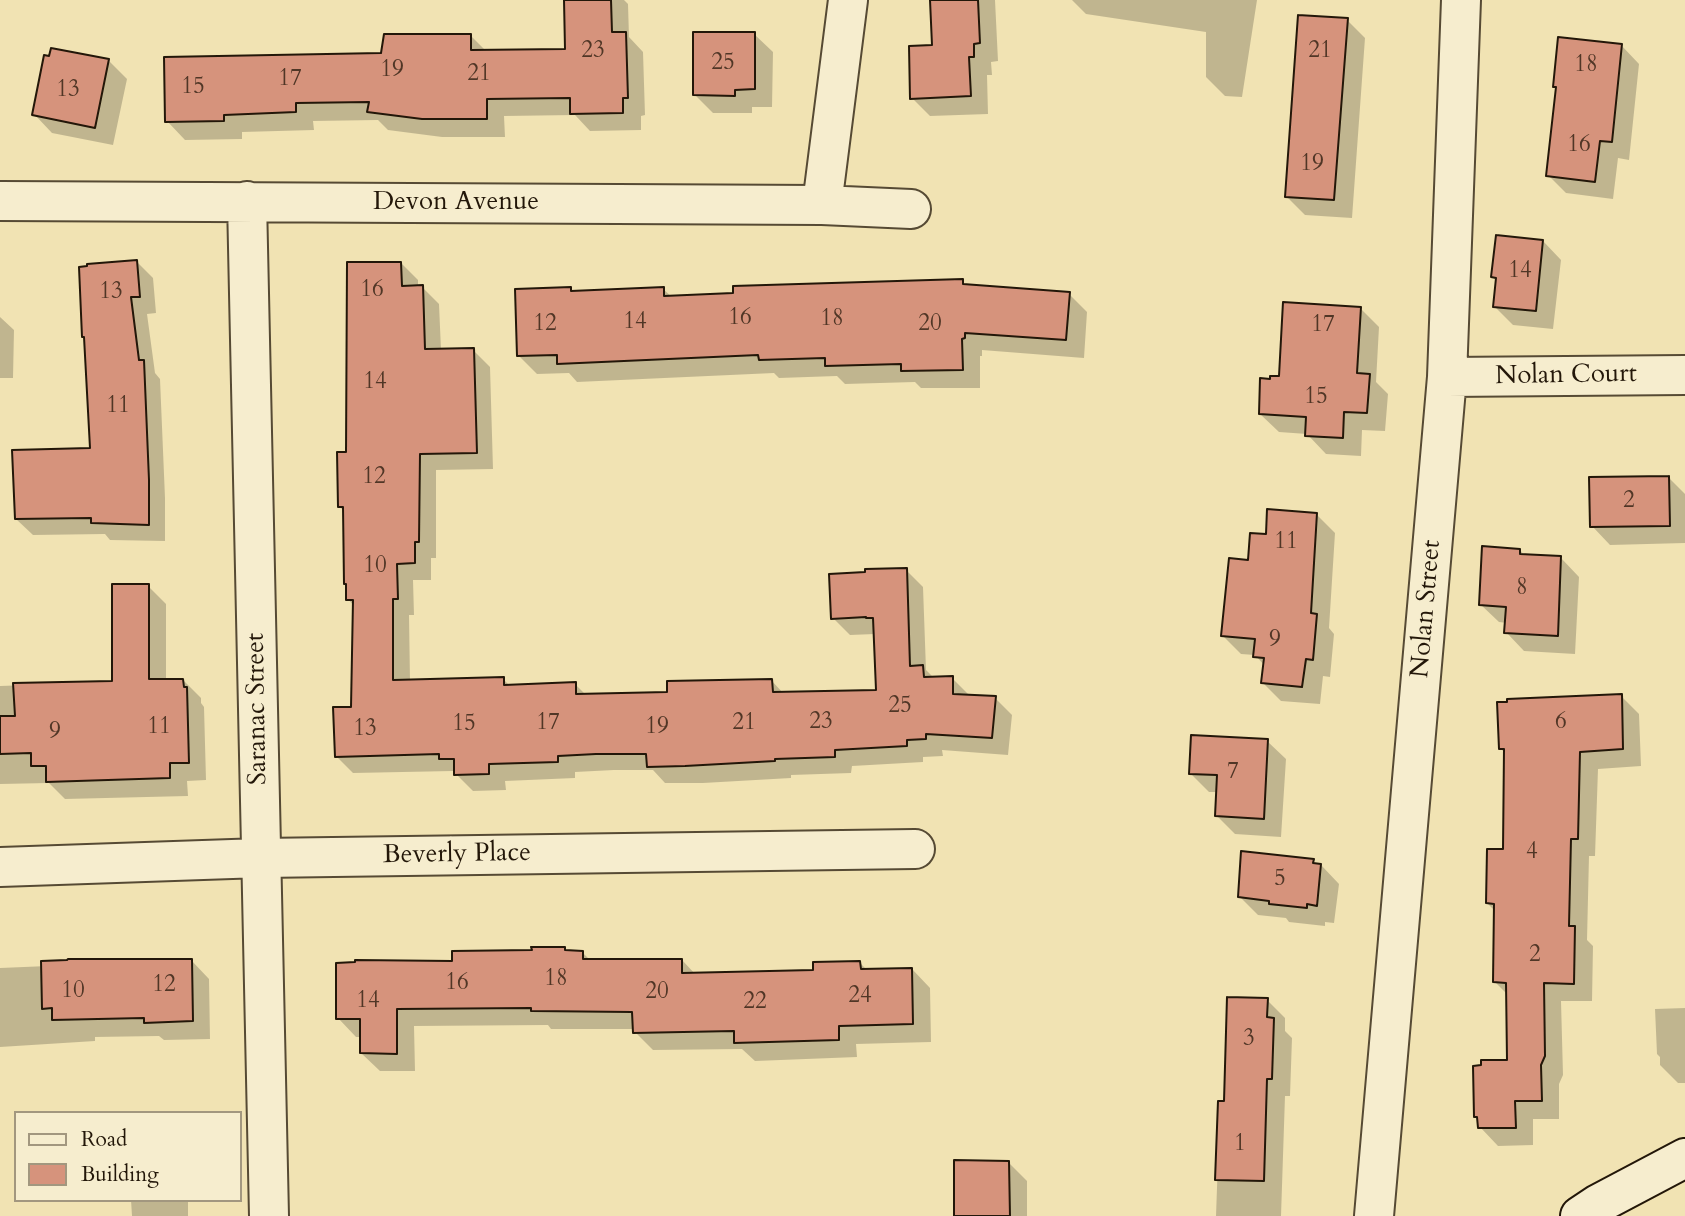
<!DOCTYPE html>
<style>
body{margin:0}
#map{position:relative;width:1685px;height:1216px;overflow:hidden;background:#f1e3b3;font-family:Cardo,serif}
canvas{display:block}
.legend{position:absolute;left:14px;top:1111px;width:228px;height:91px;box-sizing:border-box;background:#f6edce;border:2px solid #a2977f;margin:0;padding:9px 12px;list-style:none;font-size:21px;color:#231709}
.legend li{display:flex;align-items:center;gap:14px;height:35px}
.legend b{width:35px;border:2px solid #a2977f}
</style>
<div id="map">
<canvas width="1685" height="1216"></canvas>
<ul class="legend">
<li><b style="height:9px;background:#f6edce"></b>Road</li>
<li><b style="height:19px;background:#d6937c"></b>Building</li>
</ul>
</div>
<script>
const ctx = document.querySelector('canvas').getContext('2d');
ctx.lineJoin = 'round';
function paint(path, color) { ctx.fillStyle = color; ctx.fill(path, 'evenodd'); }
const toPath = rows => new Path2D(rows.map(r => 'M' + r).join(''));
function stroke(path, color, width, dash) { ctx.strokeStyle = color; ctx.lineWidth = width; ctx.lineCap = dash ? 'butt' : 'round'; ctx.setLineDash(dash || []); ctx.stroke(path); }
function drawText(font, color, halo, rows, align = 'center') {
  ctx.font = font + ' Cardo,serif'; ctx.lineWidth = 7; ctx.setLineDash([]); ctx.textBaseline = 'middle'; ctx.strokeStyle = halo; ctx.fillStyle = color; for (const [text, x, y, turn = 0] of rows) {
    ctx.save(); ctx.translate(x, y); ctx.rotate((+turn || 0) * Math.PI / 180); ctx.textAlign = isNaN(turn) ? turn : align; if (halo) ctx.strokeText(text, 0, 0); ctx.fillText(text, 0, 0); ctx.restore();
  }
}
const shadow = toPath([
 [566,0,624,0,628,4,629,37,643,52,645,115,641,116,641,130,590,131,575,115,504,116,505,137,442,137,388,130,378,120,313,121,314,130,242,132,242,139,185,140,167,121,383,55,470,35,486,51,567,50],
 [932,0,995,0,998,61,991,62,992,75,987,75,988,114,930,116,912,98,934,47],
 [1072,0,1257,0,1242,97,1225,96,1206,77,1206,32,1086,14],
 [1347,20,1365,38,1352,218,1305,215,1287,197],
 [754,34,773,52,772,107,752,107,752,113,713,113,695,95],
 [1621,45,1639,64,1629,160,1618,158,1613,199,1566,193,1548,175,1558,89,1554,86],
 [51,58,109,61,127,79,113,145,52,133,34,114],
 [1543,241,1561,260,1553,329,1513,325,1495,307,1497,281,1493,277],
 [136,261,153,278,156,313,147,314,155,373,160,379,165,498,165,541,110,540,105,534,33,535,16,519,92,450],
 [401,263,418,280,418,287,422,287,439,304,441,350,473,350,490,367,493,469,436,470,436,558,431,558,431,580,413,580,414,615,409,615,410,681,503,679,511,687,575,684,586,695,669,693,771,680,784,694,878,692,875,634,850,635,833,618,906,570,923,587,926,670,934,678,952,678,969,695,995,698,1012,715,1008,755,942,750,943,756,923,757,923,762,852,766,851,773,791,775,791,778,703,783,665,783,653,770,614,770,575,772,575,778,505,781,506,790,473,791,453,771,353,773,336,756,353,709,354,606,348,599,347,586,345,584,345,512,340,507,348,453],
 [962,281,967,286,1069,294,1087,312,1084,358,982,350,982,356,980,356,980,388,921,388,915,382,845,384,837,376,779,378,774,373,577,382,569,373,537,374,518,355,570,289,574,293,663,289,672,297],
 [1360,308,1379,327,1376,382,1388,394,1385,431,1362,430,1361,456,1326,454,1307,434,1279,432,1260,414,1280,378],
 [0,317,14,330,13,378,0,378],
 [1668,477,1685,494,1685,543,1610,545,1592,526],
 [1316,514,1335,533,1329,628,1334,634,1330,677,1323,676,1320,704,1281,701,1263,683,1265,666,1255,655,1241,654,1223,636,1249,562,1267,536],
 [1520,550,1525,556,1561,558,1579,577,1575,654,1524,651,1506,632,1507,623,1499,622,1480,604],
 [148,586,166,604,166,681,183,680,201,698,201,703,204,707,206,780,187,781,188,796,65,799,49,783,0,784,0,686,113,682],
 [1621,696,1639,714,1641,766,1598,769,1595,856,1589,856,1587,940,1593,946,1592,1001,1561,1001,1563,1075,1559,1084,1559,1119,1533,1119,1533,1145,1498,1146,1480,1127,1479,1120,1475,1116,1509,1062,1508,995,1495,982,1495,911,1487,903,1504,851,1506,754,1501,749],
 [1267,741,1286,759,1281,837,1235,834,1216,815,1218,792,1209,792,1191,774],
 [1313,861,1317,865,1321,865,1339,884,1334,923,1325,922,1325,926,1289,922,1286,918,1258,915,1240,897],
 [565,949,568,952,582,952,591,961,682,960,696,975,815,972,860,963,867,970,912,969,930,988,931,1042,856,1044,857,1057,755,1061,742,1049,653,1050,635,1032,634,1029,551,1029,548,1025,414,1026,415,1071,380,1071,361,1053,362,1037,356,1037,338,1018,454,962],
 [191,960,209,979,210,1039,164,1040,159,1036,95,1037,95,1041,0,1047,0,968],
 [1267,1000,1285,1018,1285,1031,1292,1038,1290,1096,1285,1096,1281,1216,1216,1216,1220,1102,1225,1103],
 [1685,1008,1685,1083,1678,1083,1660,1065,1660,1057,1657,1054,1655,1009],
 [1008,1162,1027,1181,1027,1216,956,1216],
 [131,1200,188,1200,188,1216,132,1216]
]);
const building = toPath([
 [564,0,611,0,612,32,626,32,628,98,623,98,623,113,570,114,570,98,487,99,487,119,422,119,367,112,369,102,296,103,296,112,224,115,224,121,165,122,164,57,381,53,384,34,471,34,471,50,565,49,564,0],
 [930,0,978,0,980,43,974,44,974,57,969,57,971,96,910,99,909,46,932,45,930,0],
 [1298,15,1348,18,1334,200,1285,197,1298,15],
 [693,32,755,32,755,89,735,90,735,96,693,95,693,32],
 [1558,37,1622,44,1612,142,1600,141,1595,182,1546,176,1556,87,1553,87,1558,37],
 [51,48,109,59,95,128,32,115,44,55,49,56,51,48],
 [1496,235,1543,240,1536,311,1493,307,1496,278,1491,277,1496,235],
 [137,260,140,297,131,297,139,360,144,360,149,480,149,525,91,523,91,518,15,519,12,450,90,448,84,337,82,337,79,267,87,266,87,264,137,260],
 [347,262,401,262,402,286,423,285,425,349,474,348,477,453,420,454,419,542,415,542,415,563,397,564,398,599,393,599,393,680,504,677,504,685,576,682,576,694,667,692,667,681,772,679,773,692,876,690,873,618,866,618,866,617,831,619,829,574,865,572,865,569,907,568,910,666,923,665,924,677,953,676,953,694,996,696,992,738,926,734,926,739,907,740,907,746,835,750,835,757,775,759,775,761,685,766,647,767,646,754,596,754,558,756,558,762,489,764,489,774,454,775,454,759,439,759,439,754,335,757,333,707,351,707,353,600,346,600,346,584,344,584,343,507,338,507,337,452,346,452,347,262],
 [963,279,963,284,1070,292,1066,340,965,333,965,338,962,339,963,370,901,371,901,364,825,366,825,358,759,360,758,355,557,364,557,355,517,356,515,289,571,287,571,291,664,287,664,296,733,293,733,286,963,279],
 [1283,302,1361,307,1357,373,1370,374,1367,413,1344,412,1343,438,1305,436,1306,417,1259,414,1260,378,1270,379,1270,376,1279,376,1283,302],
 [1669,476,1670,526,1590,527,1589,477,1669,476],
 [1267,509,1317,513,1311,613,1317,614,1313,660,1306,659,1302,687,1261,683,1264,658,1253,657,1255,639,1221,636,1229,558,1248,560,1250,533,1266,534,1267,509],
 [1482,546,1520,549,1520,554,1561,556,1558,636,1504,633,1506,607,1479,605,1482,546],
 [112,584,149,584,149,679,183,679,184,687,187,687,189,763,170,763,170,778,46,782,46,766,31,766,31,753,0,754,0,716,15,716,13,683,112,681,112,584],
 [1622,694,1623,749,1580,752,1578,839,1571,839,1569,926,1575,926,1574,984,1544,983,1545,1056,1541,1065,1542,1101,1515,1101,1516,1128,1478,1128,1477,1117,1474,1117,1473,1066,1481,1065,1481,1060,1507,1060,1506,983,1493,982,1494,904,1486,903,1487,849,1503,849,1504,749,1499,749,1497,702,1507,702,1507,699,1622,694],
 [1191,735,1268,739,1264,819,1215,816,1217,775,1189,774,1191,735],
 [1241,851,1314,859,1313,863,1321,864,1317,906,1307,904,1307,908,1269,904,1269,901,1238,897,1241,851],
 [531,947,565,947,565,950,583,951,583,959,682,959,682,973,813,970,813,962,860,961,861,969,912,968,913,1024,839,1026,839,1040,734,1043,734,1031,633,1033,632,1012,531,1011,531,1008,397,1009,397,1054,360,1053,360,1019,336,1019,336,963,355,962,355,960,452,961,452,951,532,950,531,947],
 [68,959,192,959,193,1021,144,1023,144,1018,52,1020,52,1008,42,1009,41,961,67,960,68,959],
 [1227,997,1268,998,1267,1017,1274,1018,1272,1079,1267,1079,1264,1181,1215,1180,1218,1101,1224,1101,1227,997],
 [954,1160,1009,1161,1010,1216,954,1216,954,1160]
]);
const street = toPath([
 [0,201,822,205,911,209],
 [247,201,269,1216],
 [822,205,848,0],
 [1447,377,1685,375],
 [0,867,261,858,915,849],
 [1374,1216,1447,377,1461,0]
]);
const secondary = toPath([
 [1580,1216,1598,1204,1685,1158]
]);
const numberNames = [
 ["23",593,52],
 ["21",1320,52],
 ["25",723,64],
 ["18",1586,66],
 ["19",392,71],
 ["21",479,75],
 ["17",290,80],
 ["15",193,88],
 ["13",68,91],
 ["16",1579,146],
 ["19",1312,165],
 ["14",1520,272],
 ["16",372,291],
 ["13",111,293],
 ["16",740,319],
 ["18",832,320],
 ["14",635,323],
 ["12",545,325],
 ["20",930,325],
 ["17",1323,326],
 ["14",375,383],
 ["15",1316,398],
 ["11",118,407],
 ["12",374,478],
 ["2",1629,502],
 ["11",1286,543],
 ["10",375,567],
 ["8",1522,589],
 ["9",1275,641],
 ["25",900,707],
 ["23",821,723],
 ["6",1561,723],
 ["17",548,724],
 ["21",744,724],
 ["15",464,725],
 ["11",159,728],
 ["19",657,728],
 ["13",365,730],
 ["9",55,733],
 ["7",1233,773],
 ["4",1532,853],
 ["5",1280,880],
 ["2",1535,956],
 ["18",556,980],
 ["16",457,984],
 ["12",164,986],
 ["10",73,992],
 ["20",657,993],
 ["24",860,997],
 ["14",368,1002],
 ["22",755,1003],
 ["3",1249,1040],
 ["1",1240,1145]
];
const streetNames = [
 ["Devon Avenue",456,203],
 ["Nolan Court",1566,376,-1],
 ["Nolan Street",1427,609,-85],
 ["Saranac Street",258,709,-91],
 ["Beverly Place",457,855,-1]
];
paint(shadow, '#0003');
paint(building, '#d6937c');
stroke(building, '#231709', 2);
stroke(street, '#564a34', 42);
stroke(secondary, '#231709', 42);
stroke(street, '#f6edce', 38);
stroke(secondary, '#f6edce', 38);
drawText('23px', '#503626', null, numberNames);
drawText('26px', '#231709', '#f6edce', streetNames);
</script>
